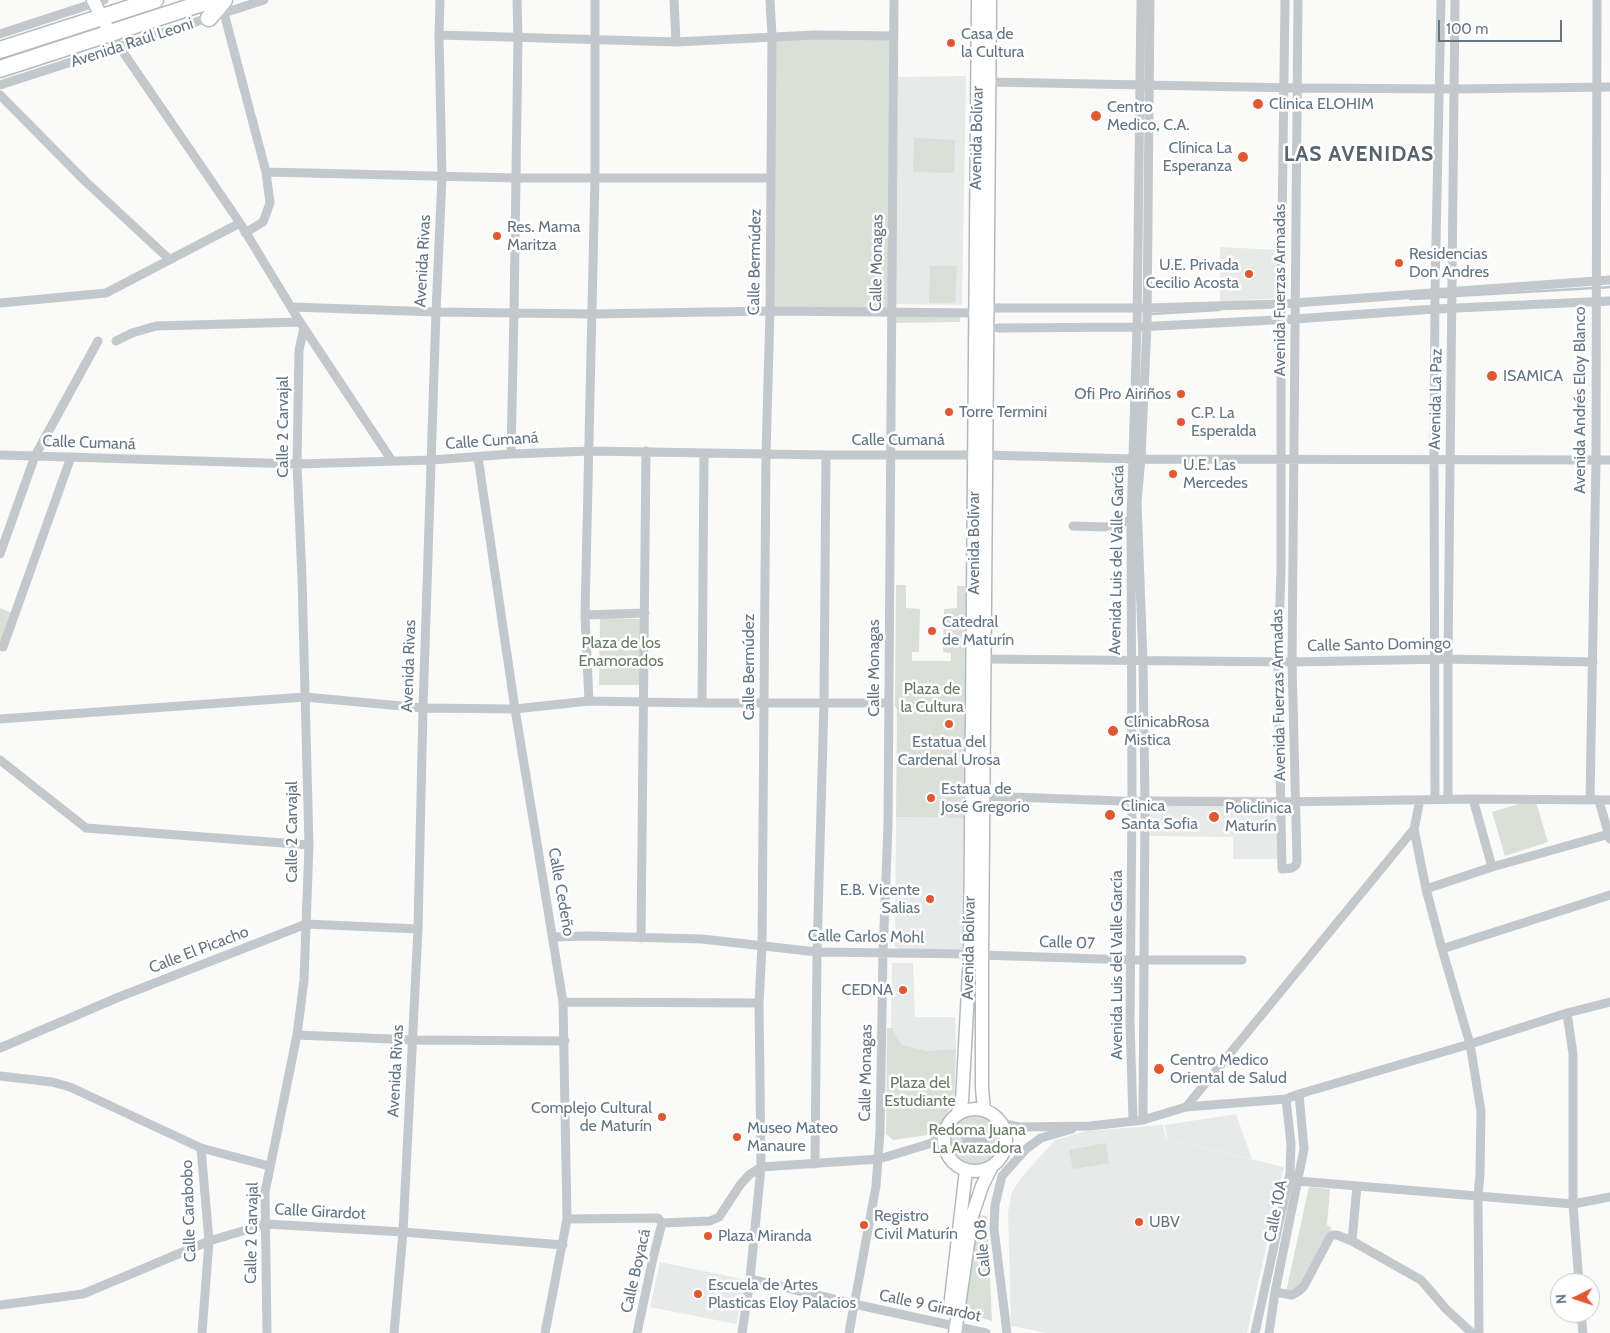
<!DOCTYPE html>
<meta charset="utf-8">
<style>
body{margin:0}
#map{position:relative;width:1610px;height:1333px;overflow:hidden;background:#fafaf8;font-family:Cabin,sans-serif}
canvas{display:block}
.north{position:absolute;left:1550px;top:1273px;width:50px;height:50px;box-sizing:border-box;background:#fff;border:1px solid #c1c8cd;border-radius:50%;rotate:266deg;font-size:14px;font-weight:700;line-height:20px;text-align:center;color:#657683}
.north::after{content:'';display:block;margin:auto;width:18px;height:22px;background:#e4572e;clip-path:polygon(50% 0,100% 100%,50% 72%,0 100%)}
.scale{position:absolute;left:1438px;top:20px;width:124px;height:22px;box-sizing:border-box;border:2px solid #657683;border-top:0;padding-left:6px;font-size:15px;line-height:18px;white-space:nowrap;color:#657683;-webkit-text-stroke:4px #fff;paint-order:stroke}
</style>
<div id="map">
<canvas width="1610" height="1333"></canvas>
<div class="north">N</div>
<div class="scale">100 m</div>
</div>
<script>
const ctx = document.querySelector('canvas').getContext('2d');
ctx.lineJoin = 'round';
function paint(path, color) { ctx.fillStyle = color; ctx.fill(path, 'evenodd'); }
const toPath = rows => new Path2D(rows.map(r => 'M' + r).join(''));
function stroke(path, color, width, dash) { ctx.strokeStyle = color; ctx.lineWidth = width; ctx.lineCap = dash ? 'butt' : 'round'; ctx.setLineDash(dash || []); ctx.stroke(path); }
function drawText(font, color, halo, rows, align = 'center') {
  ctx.font = font + ' Cabin,sans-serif'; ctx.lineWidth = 5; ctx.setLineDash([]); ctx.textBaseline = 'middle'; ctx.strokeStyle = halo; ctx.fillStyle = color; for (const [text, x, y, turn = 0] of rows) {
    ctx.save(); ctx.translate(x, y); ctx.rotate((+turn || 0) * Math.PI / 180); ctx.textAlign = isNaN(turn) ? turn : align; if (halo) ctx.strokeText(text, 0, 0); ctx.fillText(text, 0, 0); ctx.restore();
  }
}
const built = toPath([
 [966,76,962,305,894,304,898,77],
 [1220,247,1278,250,1278,298,1220,302],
 [1149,796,1279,797,1278,859,1233,859,1233,837,1149,836],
 [896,817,967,818,964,946,962,949,900,949,895,947],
 [892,963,913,963,915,1017,955,1017,956,1049,927,1051,901,1044,891,1027],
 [1236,1114,1252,1159,1167,1139,1165,1125],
 [1163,1125,1166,1139,1284,1167,1247,1333,1047,1333,1011,1326,1008,1212,1012,1192,1021,1178,1055,1140,1086,1131],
 [660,1262,747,1280,736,1324,650,1307]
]);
const green = toPath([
 [772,36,894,36,891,313,960,313,960,322,891,323,891,314,770,311],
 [914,138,955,140,954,173,913,172],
 [930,266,957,266,955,303,929,303],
 [896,585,906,585,906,608,920,609,919,652,912,652,912,661,951,661,951,653,943,652,944,609,957,608,957,586,971,586,967,818,896,817,897,710,895,705],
 [0,608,12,613,0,644],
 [600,618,643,619,642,685,599,685],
 [1535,799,1548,842,1505,856,1492,812],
 [887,1028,892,1028,901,1044,927,1051,956,1049,954,1102,935,1134,893,1140,886,1134],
 '951 1139a26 26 0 1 1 52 0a26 26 0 1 1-52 0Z',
 [1106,1143,1109,1163,1073,1169,1069,1150],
 [1309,1187,1330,1189,1327,1225,1332,1228,1303,1284,1291,1292,1286,1292],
 [979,1215,987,1216,992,1321,964,1313]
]);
const water = toPath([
 '962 1139a14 14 0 1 1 28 0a14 14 0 1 1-28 0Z'
]);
const stream = toPath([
 [1599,288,1610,287],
 [1455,296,1594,288],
 [1437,297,1449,297],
 [1410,299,1432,298],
 [1151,314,1219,310]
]);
const street = toPath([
 [674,0,676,42],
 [1285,0,1281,305,1281,570,1278,661,1282,869,1292,868,1296,865,1297,861,1292,662,1298,0],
 [224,13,266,172,270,203,263,222,245,233],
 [110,33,240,223,300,322,392,461],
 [0,34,104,0],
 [439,35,676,42,814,35,894,36],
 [990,82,1297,88,1456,89,1610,87],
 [0,85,264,0],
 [0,95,85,181,169,259],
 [266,172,516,178,771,178],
 [0,303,106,293,240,223],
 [292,307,436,312,593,314,770,311,975,313],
 [986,308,1147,308,1281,304,1610,280],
 [998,328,1137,327,1295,319,1435,309,1610,301],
 [116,341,132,333,156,326,300,322],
 [511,454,514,313,518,38,517,0],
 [0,455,297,464,432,460,511,454,590,451,826,455,986,455,1134,459,1610,460],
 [478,457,515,709,563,1002,567,1219,545,1333],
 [1073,526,1105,527,1131,520],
 [0,554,35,456,98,341],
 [585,615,645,613],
 [3,647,71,457],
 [986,659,1292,662,1448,659,1593,662],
 [589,701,585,615,595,177,595,0],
 [702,703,704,453],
 [0,719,305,697,423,708,515,709,589,701,702,703,889,703],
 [0,760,86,828,309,845],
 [984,796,1121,801,1280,802,1473,799,1610,800],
 [1435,799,1434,459,1435,292,1441,0],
 [1448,799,1448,659,1455,0],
 [1473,799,1492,867],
 [1420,800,1414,829,1426,889,1442,949,1470,1044,1481,1111,1480,1174,1478,1196,1479,1333],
 [1590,800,1596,460,1597,0],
 [1599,801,1610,839],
 [1426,889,1492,867,1609,834],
 [554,937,588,936,702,939,817,952,970,954],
 [641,938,646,451],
 [1442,949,1610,895],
 [982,955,1131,960,1242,960],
 [563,1002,759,1003],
 [1567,1013,1573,1054,1573,1204,1579,1283],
 [297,1035,413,1040,565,1041],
 [0,1048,119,997,306,924,418,929],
 [0,1076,52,1082,70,1087,201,1148,269,1166],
 [1186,1107,1414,829],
 [1133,1120,1130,1022,1132,800,1131,520,1137,327,1141,0],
 [1143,1120,1145,801,1143,661,1137,502,1141,458,1147,326,1150,0],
 [1001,1123,1019,1127,1090,1126,1143,1120,1186,1107,1286,1099,1299,1094,1470,1044,1567,1013,1610,1002],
 [932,1143,947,1153],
 [201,1148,209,1241,202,1333],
 [815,1164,817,952,824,702,826,455],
 [1298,1181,1573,1204,1610,1197],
 [567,1219,658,1218,662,1223],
 [662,1223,710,1221,719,1217,740,1185,749,1175,761,1167,879,1159,932,1143,945,1132],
 [1352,1241,1357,1186],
 [750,1279,854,1304,986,1333],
 [1275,1292,1292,1295,1299,1291,1304,1286,1330,1237,1333,1235,1337,1235,1352,1241,1421,1280,1446,1309,1472,1333],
 [0,1305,83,1294,209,1241,266,1224,403,1232,563,1245],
 [1581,1313,1583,1333],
 [267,1333,265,1192,297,1035,304,980,309,845,302,578,297,464,299,350,304,328],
 [394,1333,403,1232,418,929,423,708,436,312,442,177,439,35,440,0],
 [637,1333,653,1258,662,1223],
 [742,1333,750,1279,761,1167,759,1003,762,946,766,454,770,311,772,36,770,0],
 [849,1333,876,1186,880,1132,883,953,888,825,894,0],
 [1007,1333,994,1229,995,1205,1002,1176,1026,1149,1041,1138,1072,1129],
 [1255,1333,1290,1173,1291,1144,1286,1099],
 [1269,1333,1275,1292,1304,1149,1299,1094]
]);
const secondary = toPath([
 [93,0,110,33],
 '944 1140a31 31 0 1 1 62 0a31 31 0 1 1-62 0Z',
 [984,1110,982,1088,982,955,990,0],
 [957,1115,962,1101,970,954,978,0],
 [950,1307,966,1170],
 [955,1333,972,1216,982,1186,992,1166]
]);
const highway = toPath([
 [209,18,224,0],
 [0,50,155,0],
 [0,69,212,0]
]);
const markers = [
 [951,43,5,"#e4572e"],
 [1258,104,6,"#e4572e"],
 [1096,116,6,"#e4572e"],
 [1243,157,6,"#e4572e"],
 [497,236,5,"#e4572e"],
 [1399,263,5,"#e4572e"],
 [1249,274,5,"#e4572e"],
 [1492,376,6,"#e4572e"],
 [1181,394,5,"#e4572e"],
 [949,412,5,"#e4572e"],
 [1181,422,5,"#e4572e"],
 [1173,474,5,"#e4572e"],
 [932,631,5,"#e4572e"],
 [949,724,5,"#e4572e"],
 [1113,731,6,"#e4572e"],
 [931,798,5,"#e4572e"],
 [1110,815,6,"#e4572e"],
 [1214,817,6,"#e4572e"],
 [930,899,5,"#e4572e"],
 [903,990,5,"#e4572e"],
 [1159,1069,6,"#e4572e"],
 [662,1117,5,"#e4572e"],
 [737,1137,5,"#e4572e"],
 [1139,1222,5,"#e4572e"],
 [864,1225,5,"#e4572e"],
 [708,1236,5,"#e4572e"],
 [698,1294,5,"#e4572e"]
];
const poiNames = [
 ["Casa de",961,34],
 ["la Cultura",961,52],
 ["Clinica ELOHIM",1269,104],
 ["Centro",1107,107],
 ["Medico, C.A.",1107,125],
 ["Clínica La",1232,148,"right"],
 ["Esperanza",1232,166,"right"],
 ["Res. Mama",507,227],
 ["Maritza",507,245],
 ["Residencias",1409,254],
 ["Don Andres",1409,272],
 ["U.E. Privada",1239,265,"right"],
 ["Cecilio Acosta",1239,283,"right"],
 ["ISAMICA",1503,376],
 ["Ofi Pro Airiños",1171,394,"right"],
 ["Torre Termini",959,412],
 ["C.P. La",1191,413],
 ["Esperalda",1191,431],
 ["U.E. Las",1183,465],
 ["Mercedes",1183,483],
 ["Catedral",942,622],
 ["de Maturín",942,640],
 ["ClínicabRosa",1124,722],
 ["Mistica",1124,740],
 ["Estatua del",949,742,"center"],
 ["Cardenal Urosa",949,760,"center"],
 ["Estatua de",941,789],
 ["José Gregorio",941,807],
 ["Clinica",1121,806],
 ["Santa Sofia",1121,824],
 ["Policlínica",1225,808],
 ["Maturín",1225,826],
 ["E.B. Vicente",920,890,"right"],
 ["Salias",920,908,"right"],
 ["CEDNA",893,990,"right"],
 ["Centro Medico",1170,1060],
 ["Oriental de Salud",1170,1078],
 ["Complejo Cultural",652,1108,"right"],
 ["de Maturín",652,1126,"right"],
 ["Museo Mateo",747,1128],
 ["Manaure",747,1146],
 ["Registro",874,1216],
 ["Civil Maturín",874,1234],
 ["UBV",1149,1222],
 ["Plaza Miranda",718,1236],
 ["Escuela de Artes",708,1285],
 ["Plasticas Eloy Palacios",708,1303]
];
const streetNames = [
 ["Avenida Raúl Leoni",132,43,-18],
 ["Avenida Bolívar",977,138,-89],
 ["Avenida Rivas",423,261,-87],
 ["Calle Bermúdez",755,262,-89],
 ["Calle Monagas",877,263,-89],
 ["Avenida Fuerzas Armadas",1280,290,-90],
 ["Avenida La Paz",1436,399,-89],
 ["Avenida Andrés Eloy Blanco",1580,400,-90],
 ["Calle 2 Carvajal",283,427,-90],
 ["Calle Cumaná",898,440],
 ["Calle Cumaná",492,441,-4],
 ["Calle Cumaná",89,443,2],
 ["Avenida Bolívar",974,543,-90],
 ["Avenida Luis del Valle García",1117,560,-89],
 ["Calle Santo Domingo",1379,645,-1],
 ["Avenida Rivas",409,666,-88],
 ["Calle Bermúdez",749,667,-90],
 ["Calle Monagas",874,668,-90],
 ["Avenida Fuerzas Armadas",1279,695,-91],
 ["Calle 2 Carvajal",292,832,-90],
 ["Calle Cedeño",561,892,80],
 ["Calle Carlos Mohl",866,937,1],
 ["Calle 07",1067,943,2],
 ["Avenida Bolívar",969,948,-89],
 ["Calle El Picacho",199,950,-21],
 ["Avenida Luis del Valle García",1117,965,-90],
 ["Avenida Rivas",396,1071,-87],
 ["Calle Monagas",866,1073,-89],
 ["Calle Carabobo",189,1211,-92],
 ["Calle 10A",1276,1211,-79],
 ["Calle Girardot",320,1212,3],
 ["Calle 2 Carvajal",252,1233,-89],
 ["Calle 08",983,1248,-95],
 ["Calle Boyacá",636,1271,-77],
 ["Calle 9 Girardot",930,1306,12]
];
const parkNames = [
 ["Plaza de los",621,643],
 ["Enamorados",621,661],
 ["Plaza de",932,689],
 ["la Cultura",932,707],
 ["Plaza del",920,1083],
 ["Estudiante",920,1101],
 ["Redoma Juana",977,1130],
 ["La Avazadora",977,1148]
];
const districtNames = [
 ["LAS AVENIDAS",1359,155]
];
paint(built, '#e8e9e9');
paint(green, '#dadfd7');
paint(water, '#bbc7cb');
stroke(stream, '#bbc7cb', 2.5);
stroke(secondary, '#b3babf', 15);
stroke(highway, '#b4b9bd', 19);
stroke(street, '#c3c8cc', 9);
stroke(secondary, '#fff', 12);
stroke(highway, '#fff', 16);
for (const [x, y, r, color] of markers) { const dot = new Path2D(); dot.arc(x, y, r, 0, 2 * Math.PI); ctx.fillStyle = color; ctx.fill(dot); stroke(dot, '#fff', 2); }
drawText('16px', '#657683', '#fff', poiNames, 'left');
drawText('16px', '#657683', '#fff', streetNames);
drawText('16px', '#687a64', '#fff', parkNames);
ctx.letterSpacing = '1px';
drawText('bold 21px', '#57646e', '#fff', districtNames);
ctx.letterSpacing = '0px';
</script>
